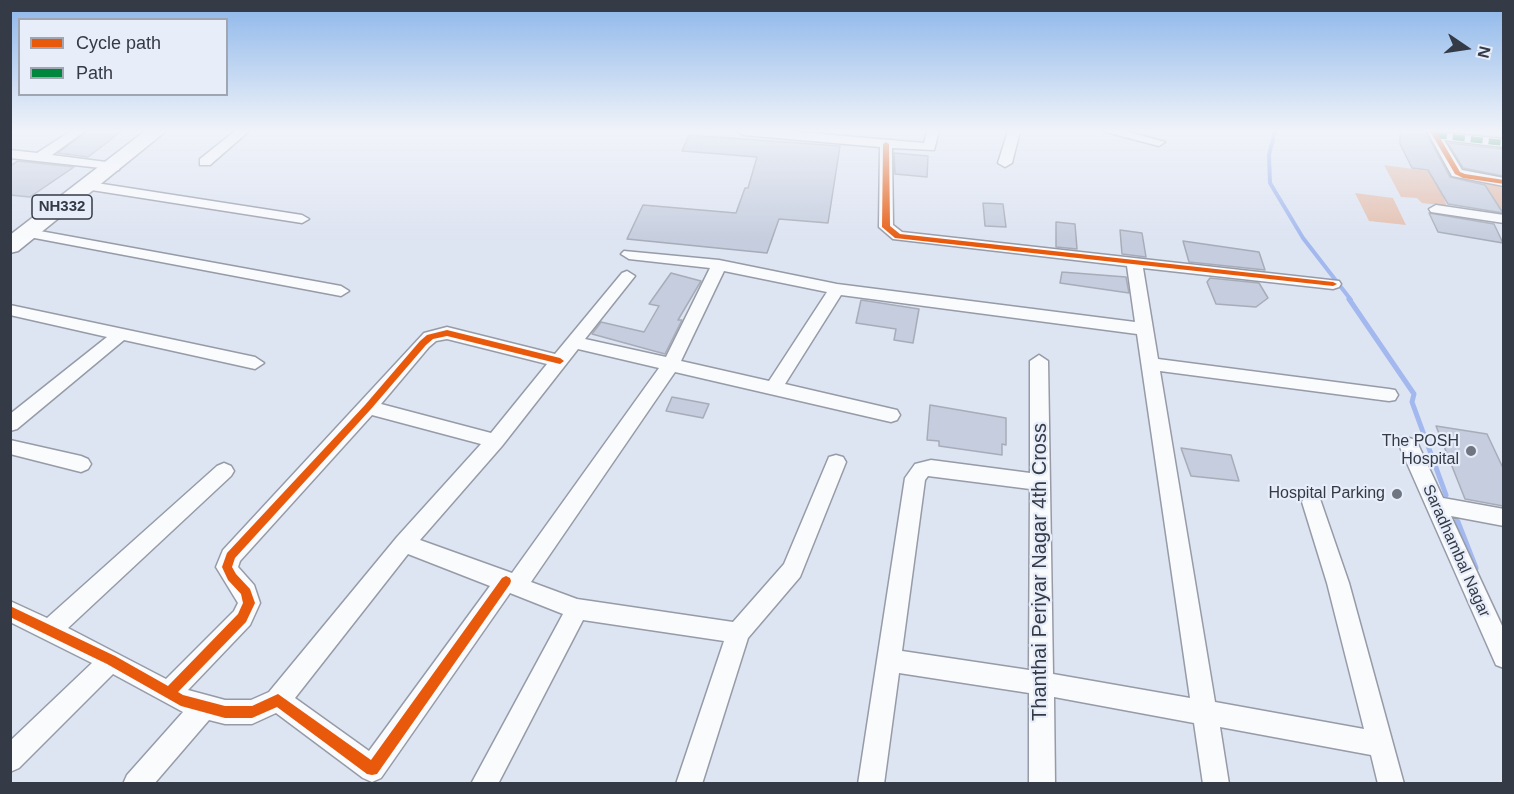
<!DOCTYPE html>
<style>
body{margin:0}
#map{position:relative;width:1514px;height:794px;overflow:hidden;background:#dde4f2;font-family:Arial,sans-serif}
canvas{display:block}
.frame{position:absolute;inset:0;border:12px solid #343a46;pointer-events:none}
.legend{position:absolute;left:18px;top:18px;width:210px;height:78px;box-sizing:border-box;background:#e8edfa;border:2px solid #a0a5b2;margin:0;padding:8px 10px;list-style:none;font-size:18px;color:#343a46}
.legend li{display:flex;align-items:center;gap:12px;height:30px}
.legend b{width:30px;border:2px solid #a0a5b2}
.north{position:absolute;left:1436px;top:18px;width:60px;height:60px;-webkit-text-stroke:4px #e8edfa;paint-order:stroke;rotate:103deg;font-size:16px;font-weight:700;line-height:24px;text-align:center;color:#343a46}
.north::after{content:'';display:block;margin:auto;width:21px;height:27px;background:#343a46;clip-path:polygon(50% 0,100% 100%,50% 72%,0 100%)}
</style>
<div id="map">
<canvas width="1514" height="794"></canvas>
<div class="frame"></div>
<ul class="legend">
<li><b style="height:8px;background:#e8590c"></b>Cycle path</li>
<li><b style="height:8px;background:#00873e"></b>Path</li>
</ul>
<div class="north">N</div>
</div>
<script>
const ctx = document.querySelector('canvas').getContext('2d');
ctx.lineJoin = 'round';
function paint(path, color) { ctx.fillStyle = color; ctx.fill(path, 'evenodd'); }
const toPath = rows => new Path2D(rows.map(r => 'M' + r).join(''));
function stroke(path, color, width, dash) { ctx.strokeStyle = color; ctx.lineWidth = width; ctx.lineCap = dash ? 'butt' : 'round'; ctx.setLineDash(dash || []); ctx.stroke(path); }
function drawText(font, color, halo, rows, align = 'center') {
  ctx.font = font + ' Arial,sans-serif'; ctx.lineWidth = 4.5; ctx.setLineDash([]); ctx.textBaseline = 'middle'; ctx.strokeStyle = halo; ctx.fillStyle = color; for (const [text, x, y, turn = 0] of rows) {
    ctx.save(); ctx.translate(x, y); ctx.rotate((+turn || 0) * Math.PI / 180); ctx.textAlign = isNaN(turn) ? turn : align; if (halo) ctx.strokeText(text, 0, 0); ctx.fillText(text, 0, 0); ctx.restore();
  }
}
const green = toPath([
 [1384,165,1450,174,1454,180,1503,186,1503,213,1495,200,1441,192,1447,206,1422,203,1417,198,1401,197],
 [1355,193,1393,198,1406,225,1369,221]
]);
const streamFar2 = toPath([
 [1275,131,1269,155,1270,183,1303,238,1351,300]
]);
const streamFar1 = toPath([
 [1349,299,1414,394,1412,402,1446,495]
]);
const stream = toPath([
 [1457,522,1475,568]
]);
const building = toPath([
 [87,131,122,131,88,157,58,153,87,131],
 [1400,131,1425,131,1450,177,1485,185,1503,213,1448,204,1428,170,1412,168,1400,144,1400,131],
 [689,135,840,146,828,223,779,219,767,253,627,239,643,205,736,213,745,188,748,188,757,157,682,151,689,135],
 [1448,143,1503,149,1503,176,1463,168,1448,143],
 [894,153,928,156,927,177,895,174,894,153],
 [18,161,74,167,30,197,10,195,10,166,18,161],
 [983,203,1003,204,1006,227,985,226,983,203],
 [1429,213,1494,224,1503,243,1438,232,1429,213],
 [1056,222,1075,224,1077,249,1056,247,1056,222],
 [1120,230,1142,233,1146,257,1122,254,1120,230],
 [1183,241,1259,252,1265,270,1189,262,1183,241],
 [1062,272,1126,277,1129,293,1060,283,1062,272],
 [671,273,701,281,678,320,682,320,665,354,592,334,601,322,644,332,659,306,649,304,671,273],
 [1210,278,1259,283,1268,298,1256,307,1216,304,1207,282,1210,278],
 [861,300,919,309,913,343,894,340,896,329,856,323,861,300],
 [672,397,709,404,703,418,666,411,672,397],
 [930,405,1006,418,1006,445,1002,444,1002,455,939,446,939,441,927,440,930,405],
 [1436,426,1487,434,1503,468,1503,506,1465,499,1436,426],
 [1181,448,1231,455,1239,481,1191,476,1181,448]
]);
const minor = toPath([
 [71,131,85,131,52,155,114,163,119,164,119,170,10,158,10,150,37,153,71,131],
 [235,131,249,131,210,165,200,165,200,159,235,131],
 [737,131,787,131,924,143,927,131,939,131,934,150,892,148,893,225,902,232,1339,281,1341,284,1339,287,1333,289,1143,268,1158,359,1389,389,1395,390,1398,395,1395,400,1389,401,1160,371,1215,702,1364,729,1327,583,1302,502,1305,496,1312,494,1319,496,1349,583,1404,784,1378,784,1371,755,1220,727,1229,784,1203,784,1194,723,1054,697,1055,784,1029,784,1029,693,899,673,884,784,858,784,905,478,915,464,931,460,1030,473,1030,361,1039,355,1048,361,1053,674,1190,698,1137,334,841,295,785,384,897,410,900,415,897,420,891,422,675,372,531,582,577,599,733,622,784,564,829,457,836,455,843,457,846,462,800,577,748,638,702,784,676,784,724,641,583,620,498,784,471,784,563,614,510,593,381,778,372,782,363,778,276,713,252,724,225,724,209,720,154,784,123,784,127,775,183,712,113,674,19,768,10,772,10,741,92,663,10,622,10,601,47,618,217,466,224,463,231,466,234,471,231,476,68,628,166,679,234,611,238,603,216,567,223,550,424,333,447,327,555,354,622,273,627,271,635,276,585,339,666,357,710,268,629,259,621,254,624,251,719,260,837,284,1135,322,1127,266,893,239,879,227,880,147,743,135,737,131],
 [724,271,827,292,769,381,681,361,724,271],
 [447,339,547,364,491,433,381,404,429,347,436,341,447,339],
 [578,349,659,368,512,573,420,540,502,446,578,349],
 [372,415,481,444,397,537,269,692,251,700,225,700,188,690,250,625,260,603,254,585,238,567,240,561,372,415],
 [928,476,1030,489,1029,670,902,651,925,480,928,476],
 [408,554,490,586,369,751,295,698,408,554],
 [1008,131,1020,131,1012,163,1005,167,998,163,1008,131],
 [1102,131,1125,131,1165,142,1159,146,1102,131],
 [1427,131,1504,139,1504,147,1444,140,1462,170,1504,178,1504,186,1452,176,1427,131],
 [90,182,302,215,309,219,302,223,85,189,85,183,90,182],
 [1436,205,1504,215,1504,223,1431,212,1429,209,1436,205],
 [29,229,341,286,349,291,341,296,24,236,22,233,24,230,29,229],
 [10,305,255,357,264,363,255,369,124,340,17,429,10,431,10,414,107,337,10,315,10,305],
 [1409,438,1416,440,1443,498,1504,509,1504,526,1451,516,1504,630,1504,668,1496,665,1399,445,1402,440,1409,438],
 [10,440,81,456,88,459,91,464,88,469,81,472,10,454,10,440]
]);
const highway = toPath([
 [145,131,166,131,18,251,10,253,10,235,145,131]
]);
const quiet = toPath([
 [1435,135,1504,143]
]);
const cycleway = toPath([
 [1430,131,1436,131,1460,172,1465,174,1504,180,1504,184,1463,178,1455,174,1430,131],
 [886,142,889,144,890,226,900,234,1333,282,1337,284,1333,286,895,238,882,227,883,144,886,142],
 [447,330,560,358,564,361,560,364,447,336,433,339,426,345,371,409,235,558,232,567,236,574,250,589,255,603,246,622,178,692,183,695,225,706,252,706,278,694,371,760,502,578,506,576,510,578,511,581,510,584,377,774,372,775,367,774,277,707,252,718,225,718,181,706,107,664,10,617,10,606,115,656,168,686,238,614,243,603,241,594,228,580,222,567,227,553,365,405,420,341,427,335,447,330]
]);
const markers = [
 [1471,451,6,"#6f7682"],
 [1397,494,6,"#6f7682"]
];
const shields = [
 [62,207,60]
];
const shieldNames = [
 ["NH332",62,207]
];
const poiNames = [
 ["The POSH",1459,442],
 ["Hospital",1459,460],
 ["Hospital Parking",1385,494]
];
const streetNames = [
 ["Saradhambal Nagar",1456,551,66]
];
const nearStreetnames = [
 ["Thanthai Periyar Nagar 4th Cross",1040,572,-90]
];
paint(green, '#e4bead');
stroke(streamFar2, '#a2b8ee', 4);
stroke(streamFar1, '#a2b8ee', 5);
stroke(stream, '#a2b8ee', 7);
paint(building, '#c5cdde');
stroke(building, '#a7acb8', 1.5);
stroke(minor, '#969ba7', 3);
stroke(highway, '#969ba7', 3);
paint(minor, '#fafbfd');
paint(highway, '#fafbfd');
stroke(quiet, '#00873e', 6, [12, 6]);
paint(cycleway, '#e8590c');
const sky = ctx.createLinearGradient(0, 0, 0, 242);
sky.addColorStop(0, '#8cb6ea');
sky.addColorStop(0.54, '#f0f3f9');
sky.addColorStop(1, '#f0f3f900');
ctx.fillStyle = sky;
ctx.fillRect(0, 0, 1514, 242);
for (const [x, y, r, color] of markers) { const dot = new Path2D(); dot.arc(x, y, r, 0, 2 * Math.PI); ctx.fillStyle = color; ctx.fill(dot); stroke(dot, '#e8edfa', 2); }
for (const [x, y, w] of shields) { const box = new Path2D(); box.roundRect(x - w / 2, y - 12, w, 24, 4.5); ctx.fillStyle = '#e8edfa'; ctx.fill(box); stroke(box, '#343a46', 1.5); }
drawText('bold 15px', '#343a46', null, shieldNames);
drawText('16px', '#343a46', '#e8edfa', poiNames, 'right');
drawText('16px', '#343a46', '#e8edfa', streetNames);
drawText('20px', '#343a46', '#e8edfa', nearStreetnames);
</script>
